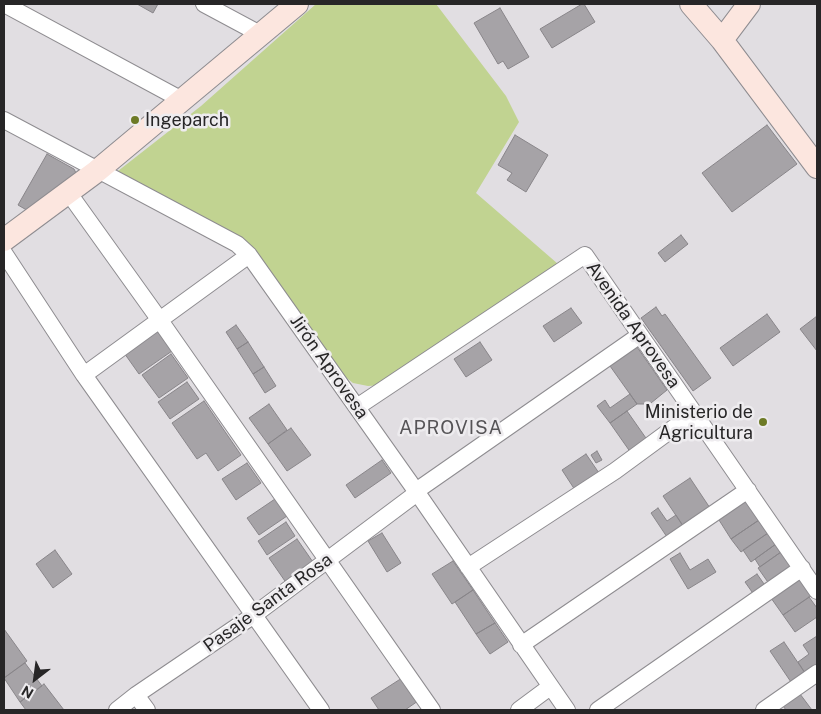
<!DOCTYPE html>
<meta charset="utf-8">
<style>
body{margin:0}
#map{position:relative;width:821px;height:714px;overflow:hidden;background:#e1dee2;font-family:"Public Sans",sans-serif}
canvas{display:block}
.frame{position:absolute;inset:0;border:5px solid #272627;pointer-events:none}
.north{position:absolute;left:10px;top:654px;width:50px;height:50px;-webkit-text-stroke:4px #eeecef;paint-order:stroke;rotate:210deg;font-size:14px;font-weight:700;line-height:20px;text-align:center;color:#272627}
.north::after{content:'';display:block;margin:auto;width:18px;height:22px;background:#272627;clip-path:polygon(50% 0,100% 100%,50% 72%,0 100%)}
</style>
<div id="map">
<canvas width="821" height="714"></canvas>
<div class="frame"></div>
<div class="north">N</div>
</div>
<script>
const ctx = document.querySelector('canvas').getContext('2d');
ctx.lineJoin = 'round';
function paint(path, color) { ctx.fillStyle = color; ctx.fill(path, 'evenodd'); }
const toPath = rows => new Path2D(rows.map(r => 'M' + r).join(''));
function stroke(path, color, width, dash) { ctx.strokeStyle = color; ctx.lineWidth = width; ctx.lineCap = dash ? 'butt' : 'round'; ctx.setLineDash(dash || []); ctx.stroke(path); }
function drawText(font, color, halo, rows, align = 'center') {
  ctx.font = font + ' "Public Sans",sans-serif'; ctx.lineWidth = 5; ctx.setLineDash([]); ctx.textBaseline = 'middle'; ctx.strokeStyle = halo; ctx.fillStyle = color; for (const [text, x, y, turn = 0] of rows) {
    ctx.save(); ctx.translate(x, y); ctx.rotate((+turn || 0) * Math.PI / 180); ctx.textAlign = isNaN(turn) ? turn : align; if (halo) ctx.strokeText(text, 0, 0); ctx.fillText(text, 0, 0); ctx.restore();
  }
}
const green = toPath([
 [316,4,436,4,506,96,519,122,476,193,558,264,383,385,368,386,353,383,344,376,254,251,118,171,201,106]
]);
const building = toPath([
 [137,4,158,4,153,13,137,4],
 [582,4,584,4,595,22,552,48,540,29,582,4],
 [500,8,529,57,508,69,503,61,498,64,474,23,500,8],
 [767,125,797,164,732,212,702,173,767,125],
 [515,135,548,155,526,192,507,180,512,173,498,165,515,135],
 [47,154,74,169,76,173,30,212,18,205,47,154],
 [681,235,688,244,665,262,658,253,681,235],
 [656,307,662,316,665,314,711,378,693,391,641,318,656,307],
 [571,308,582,323,554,342,543,326,571,308],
 [767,314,780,332,733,366,720,348,767,314],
 [817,316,817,351,800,329,817,316],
 [236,325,248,342,237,349,226,332,236,325],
 [154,327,172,351,139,374,122,350,154,327],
 [248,342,264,367,253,374,237,349,248,342],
 [480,342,492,360,466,377,454,359,480,342],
 [637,347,667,390,651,403,646,404,637,404,610,366,637,347],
 [171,354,188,378,159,398,142,375,171,354],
 [264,367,276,386,265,393,253,374,264,367],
 [187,382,199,399,170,419,158,402,187,382],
 [630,394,637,404,610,423,597,406,605,400,610,408,630,394],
 [204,401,241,455,218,471,206,453,197,459,172,423,204,401],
 [269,404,287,430,268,444,249,418,269,404],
 [627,411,648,441,631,453,610,423,627,411],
 [291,428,311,455,287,471,268,444,291,428],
 [597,451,602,460,596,463,591,455,597,451],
 [586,454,599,473,575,490,562,470,586,454],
 [382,460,391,473,355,498,346,485,382,460],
 [247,463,261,483,236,500,222,479,247,463],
 [690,478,712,511,685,529,663,496,690,478],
 [275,499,287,516,259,535,247,518,275,499],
 [746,501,759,520,731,539,719,520,746,501],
 [658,508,667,521,676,515,685,529,669,540,651,513,658,508],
 [759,520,768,533,741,552,731,539,759,520],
 [286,522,295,536,267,555,258,541,286,522],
 [382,533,401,563,387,572,368,541,382,533],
 [768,533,776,544,751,562,743,550,768,533],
 [297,539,315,565,287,584,269,558,297,539],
 [776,544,781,552,760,567,755,559,776,544],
 [55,550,72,574,53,588,36,564,55,550],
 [781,552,795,572,772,588,758,568,781,552],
 [680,553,690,570,708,559,716,572,688,589,670,559,680,553],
 [453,561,473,590,452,604,432,574,453,561],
 [757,574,769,591,757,599,745,582,757,574],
 [799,579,811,596,783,615,771,598,799,579],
 [473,590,495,623,476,634,455,602,473,590],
 [809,597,817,608,817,617,795,632,783,615,809,597],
 [495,623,508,642,490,654,476,634,495,623],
 [4,629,27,661,4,678,4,629],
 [817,636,817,669,807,676,798,662,809,654,803,645,817,636],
 [784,642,807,676,793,685,770,651,784,642],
 [25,663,42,686,20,702,4,678,25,663],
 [402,678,418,701,405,710,379,710,371,698,402,678],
 [44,684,64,710,26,710,20,702,44,684],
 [800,694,812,710,786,710,783,706,800,694]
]);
const street = toPath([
 [4,4,182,100],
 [204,4,260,34],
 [4,120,237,244,249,255,416,491,567,710],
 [68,192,159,319,432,710],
 [4,253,84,375,321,710],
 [84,375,249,255],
 [357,407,585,255,817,591],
 [416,491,640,335],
 [468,567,615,471,694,413],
 [521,645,748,490],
 [136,695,147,710],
 [117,710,136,695,254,615,417,493],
 [519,710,550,687],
 [598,710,802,568],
 [764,710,817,673]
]);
const secondary = toPath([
 [691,4,722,40,817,167],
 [722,40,749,4],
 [4,240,97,171,297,4]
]);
const markers = [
 [135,120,5,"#6d7a26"],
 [763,422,5,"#6d7a26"]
];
const poiNames = [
 ["Ingeparch",145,120],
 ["Ministerio de",753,412,"right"],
 ["Agricultura",753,433,"right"]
];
const streetNames = [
 ["Avenida Aprovesa",633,325,55],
 ["Jirón Aprovesa",329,367,55],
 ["Pasaje Santa Rosa",268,603,-36]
];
const neighbourhoodNames = [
 ["APROVISA",451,428]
];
paint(green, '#c1d391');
paint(building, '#a6a3a7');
stroke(building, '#888589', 1);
stroke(street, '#8e8c90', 18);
stroke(secondary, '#8e8c90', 24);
stroke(street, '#fff', 16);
stroke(secondary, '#fce6df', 22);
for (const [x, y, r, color] of markers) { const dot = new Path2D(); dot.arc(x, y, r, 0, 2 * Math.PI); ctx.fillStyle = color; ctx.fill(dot); stroke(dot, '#eeecef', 2); }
drawText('18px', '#272627', '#eeecef', poiNames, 'left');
drawText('18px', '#272627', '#eeecef', streetNames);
ctx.letterSpacing = '1px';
drawText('19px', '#565457', '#eeecef', neighbourhoodNames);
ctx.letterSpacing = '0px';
</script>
